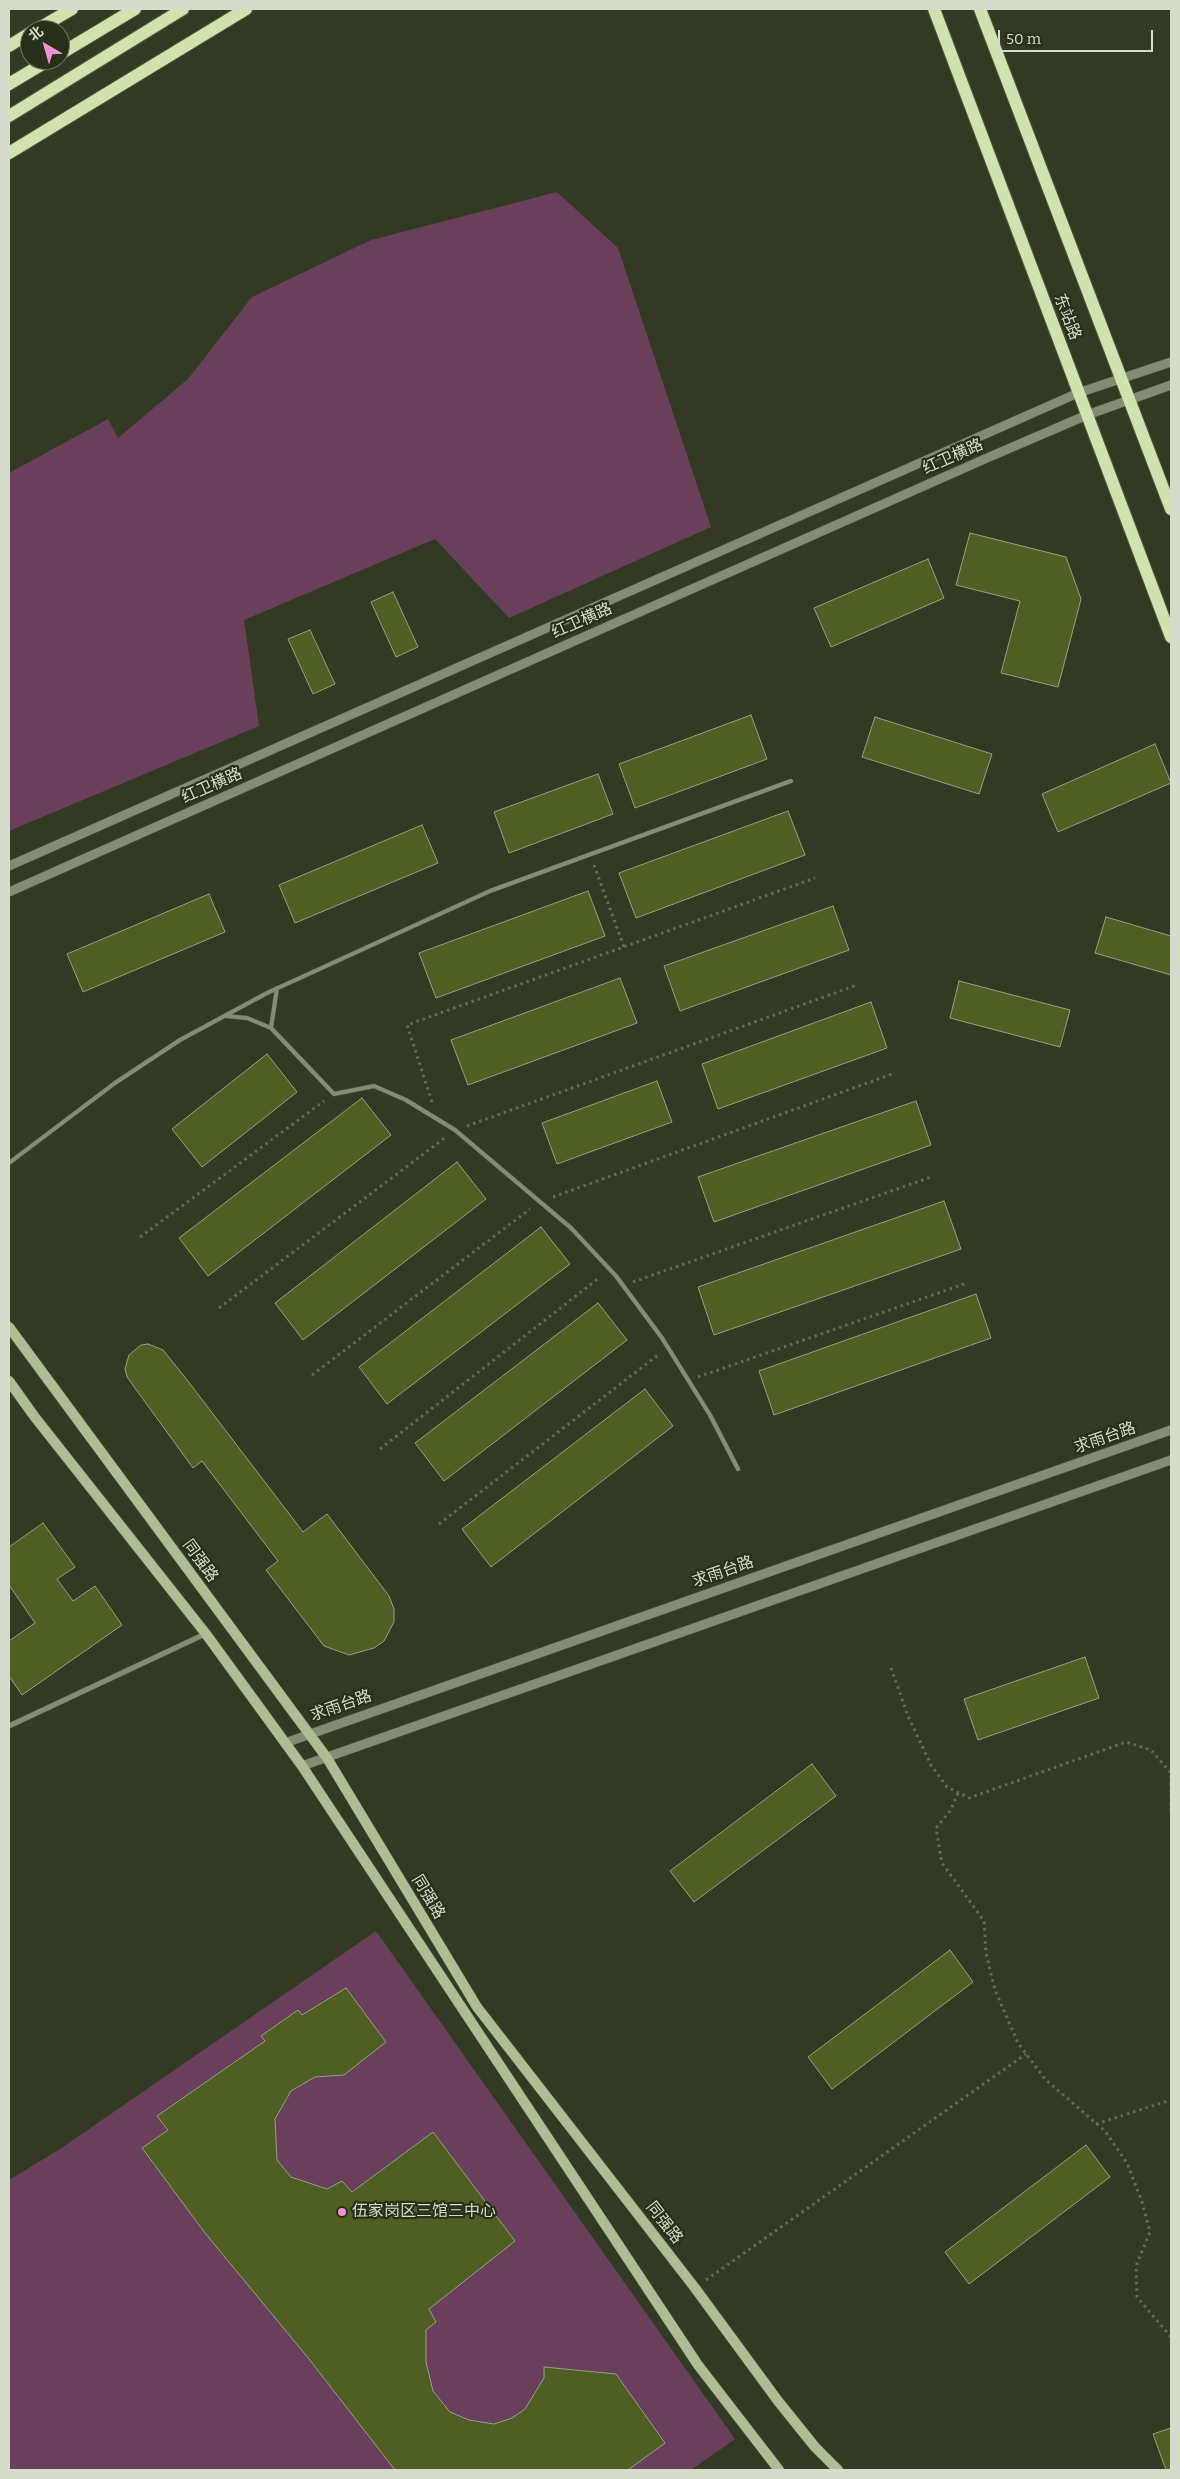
<!DOCTYPE html>
<meta charset="utf-8">
<style>
body{margin:0}
#map{position:relative;width:1180px;height:2479px;overflow:hidden;background:#333a23;font-family:Bitter,"Noto Sans SC",serif}
canvas{display:block}
.frame{position:absolute;inset:0;border:10px solid #d6dbcc;pointer-events:none}
.north{position:absolute;left:20px;top:20px;width:50px;height:50px;box-sizing:border-box;background:#293019;border:1px solid #6e7461;border-radius:50%;rotate:322deg;font-size:14px;font-weight:700;line-height:20px;text-align:center;color:#d6dbcc}
.north::after{content:'';display:block;margin:auto;width:18px;height:22px;background:#f491d4;clip-path:polygon(50% 0,100% 100%,50% 72%,0 100%)}
.scale{position:absolute;left:998px;top:30px;width:155px;height:22px;box-sizing:border-box;border:2px solid #d6dbcc;border-top:0;padding-left:6px;font-size:15px;line-height:18px;white-space:nowrap;color:#d6dbcc;-webkit-text-stroke:4px #293019;paint-order:stroke}
</style>
<div id="map">
<canvas width="1180" height="2479"></canvas>
<div class="frame"></div>
<div class="north">北</div>
<div class="scale">50 m</div>
</div>
<script>
const ctx = document.querySelector('canvas').getContext('2d');
ctx.lineJoin = 'round';
function paint(path, color) { ctx.fillStyle = color; ctx.fill(path, 'evenodd'); }
const toPath = rows => new Path2D(rows.map(r => 'M' + r).join(''));
function stroke(path, color, width, dash) { ctx.strokeStyle = color; ctx.lineWidth = width; ctx.lineCap = dash ? 'butt' : 'round'; ctx.setLineDash(dash || []); ctx.stroke(path); }
function drawText(font, color, halo, rows, align = 'center') {
  ctx.font = font + ' Bitter,"Noto Sans SC",serif'; ctx.lineWidth = 4.5; ctx.setLineDash([]); ctx.textBaseline = 'middle'; ctx.strokeStyle = halo; ctx.fillStyle = color; for (const [text, x, y, turn = 0] of rows) {
    ctx.save(); ctx.translate(x, y); ctx.rotate((+turn || 0) * Math.PI / 180); ctx.textAlign = isNaN(turn) ? turn : align; if (halo) ctx.strokeText(text, 0, 0); ctx.fillText(text, 0, 0); ctx.restore();
  }
}
const green = toPath([
 [557,192,618,248,711,527,509,618,435,539,244,620,259,726,9,831,9,473,108,419,118,438,188,379,252,297,371,240],
 [376,1931,735,2439,691,2470,9,2470,9,2180,60,2149]
]);
const building = toPath([
 [970,533,1066,557,1081,599,1058,687,1001,673,1020,601,956,585,970,533],
 [928,559,944,598,831,647,814,608,928,559],
 [393,592,418,647,396,657,371,602,393,592],
 [310,630,335,684,313,694,288,639,310,630],
 [751,715,767,759,635,808,619,764,751,715],
 [875,717,992,754,979,794,862,757,875,717],
 [1155,744,1171,783,1058,832,1042,794,1155,744],
 [598,774,613,814,509,853,494,812,598,774],
 [788,811,805,855,636,918,619,873,788,811],
 [422,825,438,863,295,923,279,885,422,825],
 [588,891,605,936,436,998,419,953,588,891],
 [209,894,225,932,83,992,67,954,209,894],
 [833,906,849,950,680,1011,664,966,833,906],
 [1106,917,1171,936,1171,975,1095,953,1106,917],
 [620,978,637,1023,468,1085,451,1040,620,978],
 [959,981,1070,1010,1060,1047,950,1018,959,981],
 [871,1002,887,1048,718,1109,702,1064,871,1002],
 [267,1054,297,1092,202,1167,172,1129,267,1054],
 [657,1081,672,1122,557,1164,542,1123,657,1081],
 [362,1098,391,1135,208,1276,179,1238,362,1098],
 [916,1101,931,1145,714,1222,698,1177,916,1101],
 [457,1162,486,1199,303,1340,275,1303,457,1162],
 [944,1201,961,1249,714,1335,698,1287,944,1201],
 [541,1227,570,1264,387,1404,359,1367,541,1227],
 [976,1294,991,1338,774,1415,759,1371,976,1294],
 [598,1303,627,1340,444,1481,415,1443,598,1303],
 [148,1344,163,1350,184,1376,303,1532,327,1514,389,1596,394,1609,394,1622,384,1641,374,1648,349,1655,324,1646,266,1570,278,1561,202,1461,193,1468,127,1377,125,1369,129,1355,141,1345,148,1344],
 [645,1389,673,1426,491,1567,462,1529,645,1389],
 [43,1523,75,1567,57,1579,73,1601,95,1586,122,1625,22,1695,9,1676,9,1641,35,1623,9,1585,9,1547,43,1523],
 [1085,1657,1099,1698,978,1740,964,1699,1085,1657],
 [812,1764,836,1796,694,1902,670,1871,812,1764],
 [950,1950,973,1982,832,2089,808,2057,950,1950],
 [346,1988,386,2042,344,2075,315,2077,291,2091,275,2119,277,2160,291,2177,327,2189,342,2181,352,2192,433,2132,515,2241,429,2309,436,2322,426,2330,426,2362,433,2391,450,2412,469,2420,494,2424,512,2418,525,2409,544,2378,544,2367,616,2374,665,2443,628,2470,395,2470,309,2359,205,2233,142,2148,168,2130,157,2116,265,2041,261,2036,298,2010,302,2015,346,1988],
 [1086,2145,1110,2177,969,2284,945,2252,1086,2145],
 [1171,2428,1171,2469,1166,2470,1153,2434,1171,2428]
]);
const path = toPath([
 [594,865,624,947],
 [432,1102,407,1025,815,878],
 [467,1126,857,985],
 [553,1197,892,1074],
 [140,1237,324,1101],
 [633,1282,931,1177],
 [219,1308,446,1137],
 [312,1375,530,1209],
 [698,1377,964,1284],
 [380,1449,600,1277],
 [439,1524,658,1355],
 [891,1668,908,1716,931,1765,947,1787,969,1798,1126,1742,1151,1750,1171,1773,1171,1814],
 [958,1793,950,1811,936,1828,942,1863,984,1921,986,1953,995,1990,1018,2043,1045,2079,1105,2131,1127,2163,1142,2202,1150,2232,1136,2266,1137,2297,1171,2337],
 [1096,2124,1171,2100],
 [706,2280,1026,2054]
]);
const service = toPath([
 [226,1016,247,1018,271,1028,334,1094,374,1086,406,1100,455,1130,571,1228,616,1276,662,1338,710,1415,738,1469],
 [271,1028,277,988],
 [9,1163,115,1083,180,1040,267,993,490,891,791,781]
]);
const minor = toPath([
 [9,1726,205,1634]
]);
const tertiary = toPath([
 [9,866,1078,393,1171,362],
 [9,892,987,458,1087,415,1171,385],
 [285,1743,1171,1430],
 [302,1766,1171,1460]
]);
const secondary = toPath([
 [9,1327,327,1758,477,2007,695,2288,778,2401,815,2447,838,2470],
 [9,1381,34,1416,206,1634,302,1766,698,2365,779,2470]
]);
const primary = toPath([
 [934,9,1171,637],
 [980,9,1171,509],
 [36,30,72,9],
 [9,46,30,33],
 [60,54,135,9],
 [9,84,49,60],
 [9,116,183,9],
 [9,153,246,9]
]);
const markers = [
 [342,2212,5,"#f491d4"]
];
const streetNames = [
 ["东站路",1067,317,69],
 ["红卫横路",953,457,-24],
 ["红卫横路",582,621,-24],
 ["红卫横路",212,786,-24],
 ["求雨台路",1105,1438,-19],
 ["同强路",200,1561,54],
 ["求雨台路",723,1572,-19],
 ["求雨台路",341,1706,-19],
 ["同强路",428,1897,59],
 ["同强路",664,2223,52]
];
const poiNames = [
 ["伍家岗区三馆三中心",352,2212]
];
paint(green, '#6a3f5b');
paint(building, '#4f5f24');
stroke(building, '#97a085', 1);
stroke(service, '#505741', 5);
stroke(minor, '#505741', 6);
stroke(tertiary, '#505741', 10);
stroke(secondary, '#505741', 11);
stroke(primary, '#505741', 14);
stroke(path, '#656b56', 3, [2.5, 4]);
stroke(service, '#848c73', 4);
stroke(minor, '#848c73', 5);
stroke(tertiary, '#848c73', 9);
stroke(secondary, '#afbd94', 10);
stroke(primary, '#d0e2ad', 12);
for (const [x, y, r, color] of markers) { const dot = new Path2D(); dot.arc(x, y, r, 0, 2 * Math.PI); ctx.fillStyle = color; ctx.fill(dot); stroke(dot, '#293019', 2); }
drawText('16px', '#d6dbcc', '#293019', streetNames);
drawText('16px', '#d6dbcc', '#293019', poiNames, 'left');
</script>
